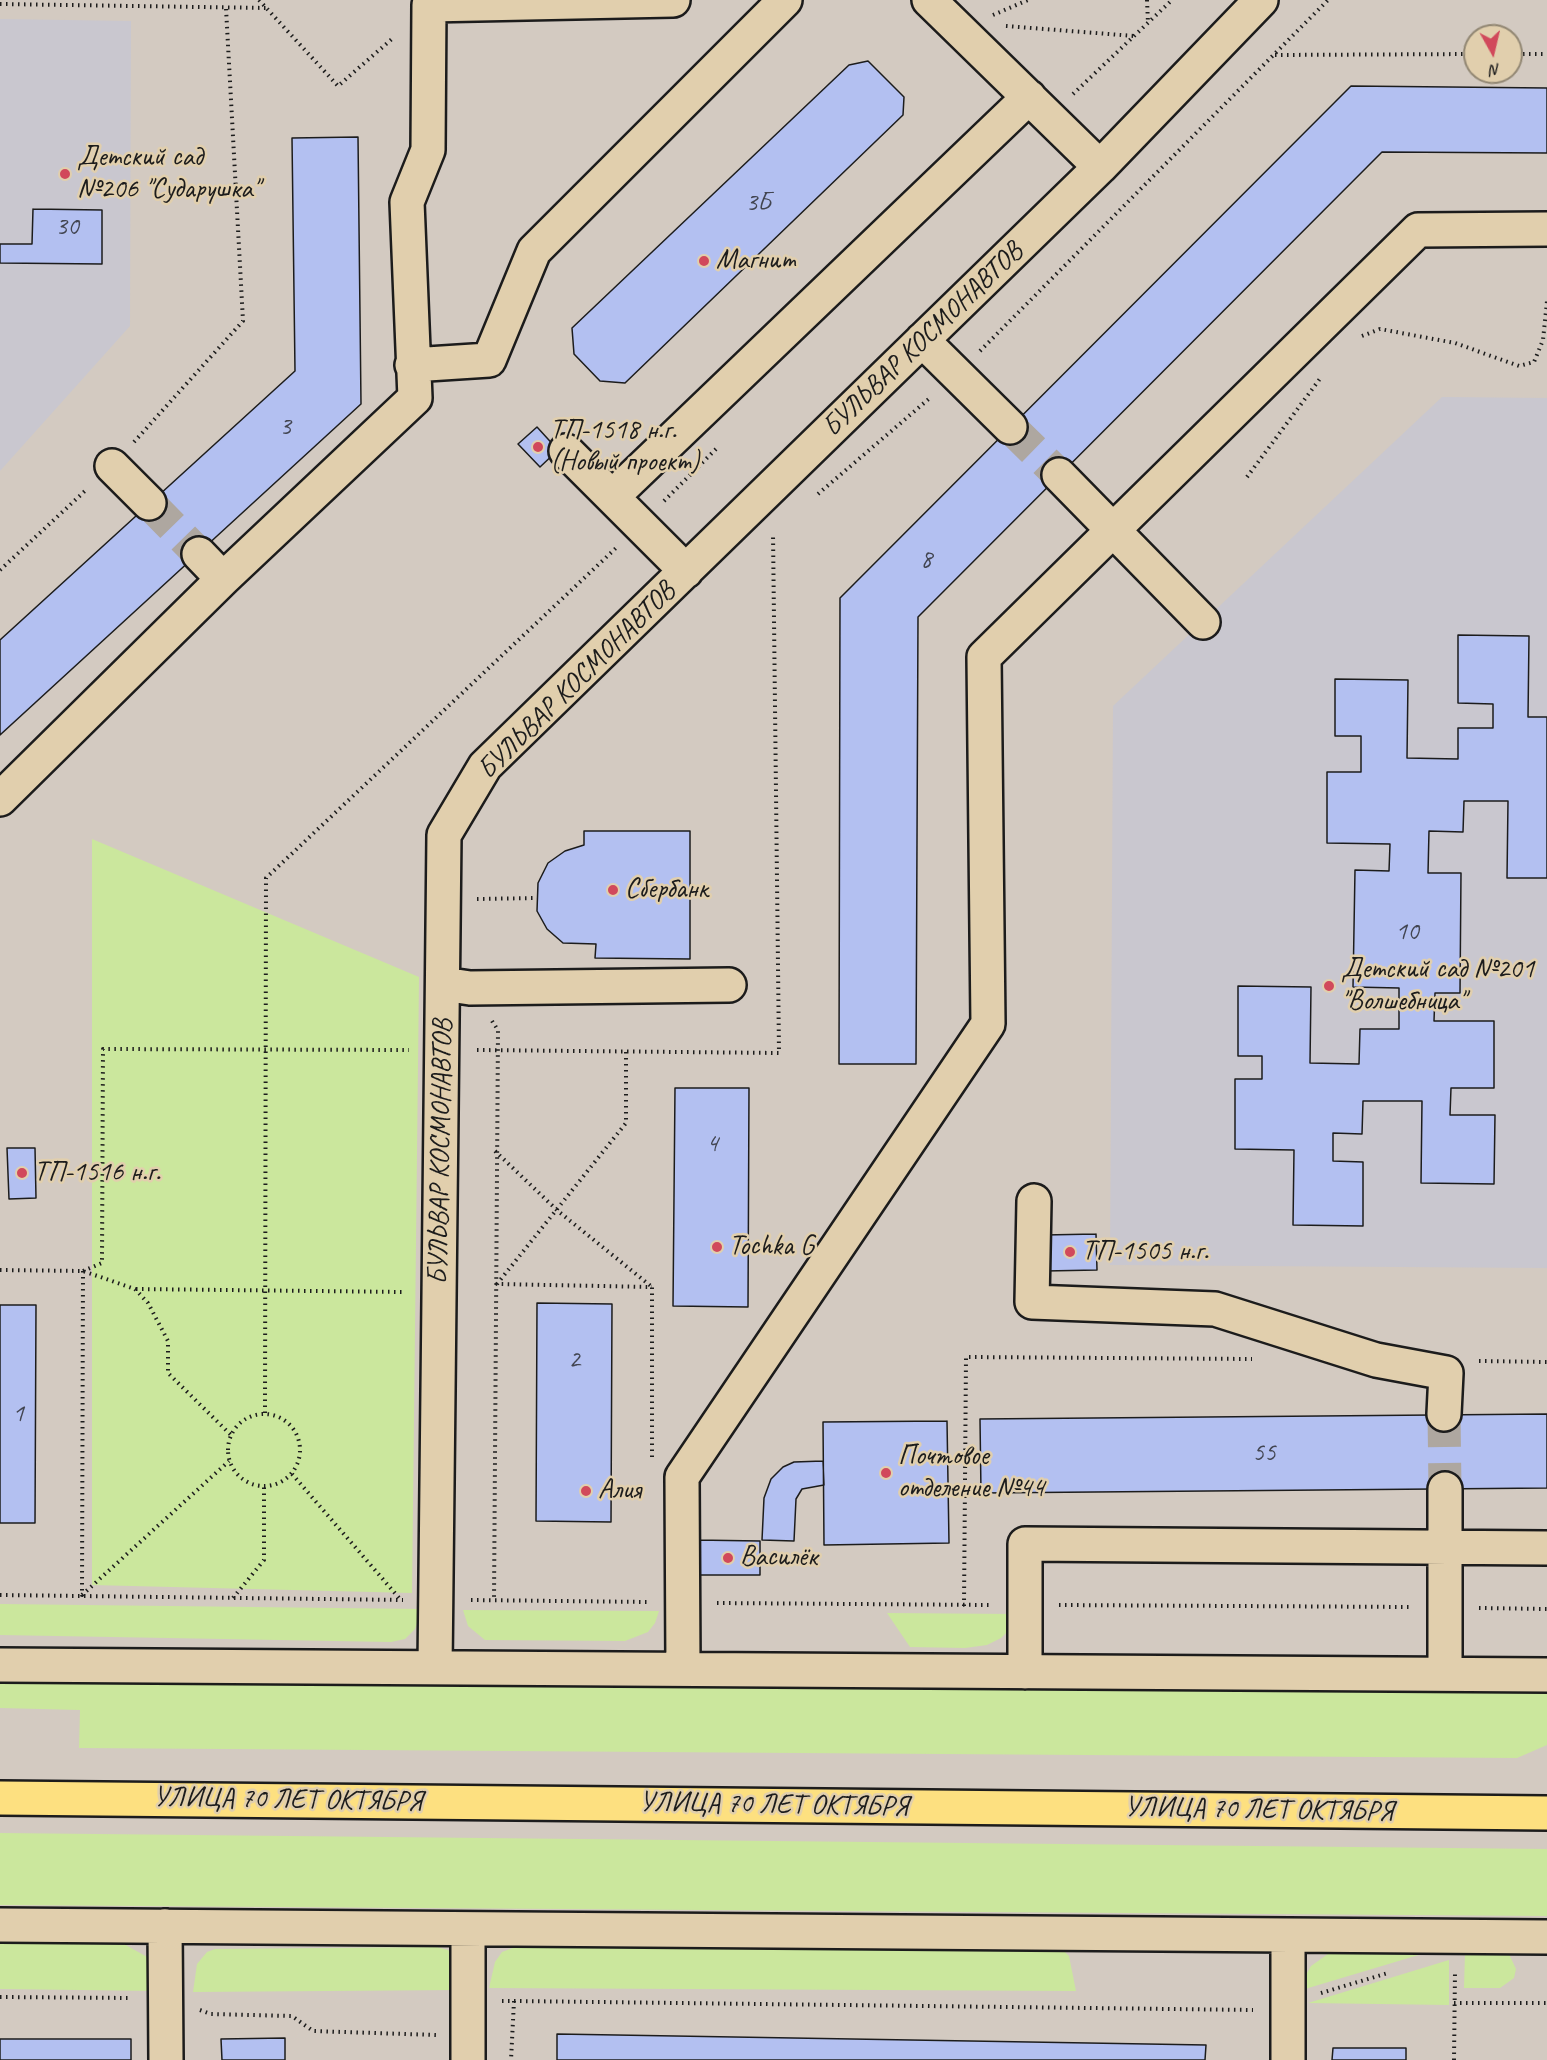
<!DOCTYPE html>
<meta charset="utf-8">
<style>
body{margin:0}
#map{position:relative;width:1547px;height:2060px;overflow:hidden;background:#d3cac1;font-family:Caveat,sans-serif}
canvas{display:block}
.north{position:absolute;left:1463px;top:24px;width:60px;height:60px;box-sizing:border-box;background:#e1cfad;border:2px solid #928773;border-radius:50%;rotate:172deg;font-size:16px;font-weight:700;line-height:24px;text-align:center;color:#1c1c1c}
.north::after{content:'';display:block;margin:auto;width:21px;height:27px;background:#d1495b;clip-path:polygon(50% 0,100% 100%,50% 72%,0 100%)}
</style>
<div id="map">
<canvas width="1547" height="2060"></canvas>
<div class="north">N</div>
</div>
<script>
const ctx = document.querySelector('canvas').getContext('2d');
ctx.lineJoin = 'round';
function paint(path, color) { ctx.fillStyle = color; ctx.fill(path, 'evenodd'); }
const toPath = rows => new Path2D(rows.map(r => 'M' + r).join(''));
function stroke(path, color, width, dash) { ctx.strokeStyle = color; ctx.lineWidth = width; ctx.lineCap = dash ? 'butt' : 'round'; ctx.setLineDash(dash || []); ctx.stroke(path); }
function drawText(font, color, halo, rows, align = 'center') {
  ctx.font = font + ' Caveat,sans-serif'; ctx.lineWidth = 5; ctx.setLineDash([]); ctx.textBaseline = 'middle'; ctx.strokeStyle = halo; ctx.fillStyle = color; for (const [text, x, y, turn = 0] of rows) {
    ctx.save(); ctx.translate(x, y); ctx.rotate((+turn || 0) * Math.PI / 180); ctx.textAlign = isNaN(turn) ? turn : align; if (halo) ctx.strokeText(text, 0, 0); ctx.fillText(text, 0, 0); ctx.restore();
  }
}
const built = toPath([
 [0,19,131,21,130,326,0,471],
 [1442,397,1547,398,1547,1268,1110,1265,1113,706]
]);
const green = toPath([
 [92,839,419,977,412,1593,92,1585],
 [0,1604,422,1609,415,1629,405,1639,391,1642,0,1635],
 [463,1610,659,1611,655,1623,648,1632,625,1641,485,1640,468,1626],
 [887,1613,1014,1614,1011,1628,1001,1638,987,1645,965,1648,910,1647],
 [0,1676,1547,1690,1547,1745,1517,1758,79,1748,80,1710,0,1708],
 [0,1833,1547,1849,1547,1916,0,1905],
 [0,1944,124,1944,149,1958,157,1991,0,1989],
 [518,1946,1063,1950,1069,1956,1076,1991,489,1988,495,1962,502,1952],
 [437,1947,448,1950,454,1958,459,1990,193,1992,197,1964,207,1952,215,1949],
 [1432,1951,1305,1989,1307,1973,1311,1966,1328,1954],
 [1465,1952,1509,1954,1516,1969,1514,1978,1500,1988,1464,1988],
 [1449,1960,1449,2005,1308,2003]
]);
const building = toPath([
 [868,61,904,97,903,115,625,383,600,381,574,354,572,328,849,65,868,61],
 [1351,86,1547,88,1547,153,1382,152,918,617,916,1064,839,1064,840,598,1351,86],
 [358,137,361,404,0,735,0,640,295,371,292,138,358,137],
 [33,209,102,210,102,264,0,263,0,244,32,244,33,209],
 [537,427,558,450,540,467,518,444,537,427],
 [1458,635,1529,636,1528,717,1547,717,1547,878,1507,878,1508,801,1464,801,1463,832,1429,831,1428,873,1461,873,1460,993,1435,993,1434,1021,1494,1021,1494,1088,1451,1088,1450,1115,1495,1115,1494,1184,1421,1183,1422,1101,1363,1101,1362,1134,1333,1133,1333,1161,1363,1162,1363,1226,1293,1225,1294,1150,1235,1149,1235,1079,1262,1079,1262,1056,1238,1056,1238,986,1311,987,1310,1063,1359,1064,1360,1029,1399,1029,1399,988,1353,987,1355,870,1389,871,1390,844,1327,843,1327,772,1361,772,1361,736,1335,736,1335,679,1408,680,1407,758,1458,759,1458,728,1493,728,1493,704,1458,703,1458,635],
 [584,831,690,831,690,959,595,958,596,944,563,943,547,929,537,911,538,883,548,863,565,851,584,845,584,831],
 [675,1088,749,1088,748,1307,673,1306,675,1088],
 [7,1148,35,1148,36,1198,9,1199,7,1148],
 [1096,1234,1097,1270,1045,1271,1044,1235,1096,1234],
 [537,1303,612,1304,611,1522,536,1521,537,1303],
 [0,1305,36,1305,35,1523,0,1523,0,1305],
 [1547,1414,1547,1488,981,1493,980,1419,1547,1414],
 [947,1421,949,1543,824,1545,823,1422,947,1421],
 [823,1461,824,1485,802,1489,796,1499,794,1541,762,1540,764,1498,771,1479,783,1467,794,1462,823,1461],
 [696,1540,760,1541,760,1575,695,1575,696,1540],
 [557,2034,1206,2045,1205,2060,557,2060,557,2034],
 [285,2038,285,2060,222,2060,221,2039,285,2038],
 [0,2039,131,2039,131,2060,0,2060,0,2039],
 [1333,2048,1406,2048,1406,2060,1332,2060,1333,2048]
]);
const minorTunnel = toPath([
 [1010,427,1059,475],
 [149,503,199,554],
 [1444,1414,1445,1489]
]);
const path = toPath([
 [259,0,338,86,393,38],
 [1147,0,1148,23],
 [0,4,267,8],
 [993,15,1028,0],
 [1006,26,1134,36],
 [1511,54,1547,54],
 [1275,55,1475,54],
 [1073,94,1172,0],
 [1362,336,1380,329,1455,343,1519,366,1534,362,1543,340,1547,301],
 [980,351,1328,0],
 [134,442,243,321,226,8],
 [1247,477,1322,376],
 [818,494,931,397],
 [664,501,718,447],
 [0,570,86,490],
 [477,899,537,898],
 [492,1021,498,1030,494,1601],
 [477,1050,779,1053,773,533],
 [626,1052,626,1123,497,1284,652,1287],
 [495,1151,558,1211,652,1287],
 [0,1270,83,1271,135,1289,148,1303,168,1341,168,1373,231,1435],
 [83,1271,102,1263,103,1049,409,1050],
 [83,1271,82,1595,229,1461],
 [136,1289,404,1292],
 [1479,1361,1547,1362],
 [265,1413,266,878,616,548],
 '228 1450a36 36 0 1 1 72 0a36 36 0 1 1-72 0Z',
 [652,1457,652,1287],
 [292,1474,400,1599],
 [0,1595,403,1600],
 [233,1598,264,1560,264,1486],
 [471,1600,649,1602],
 [717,1603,991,1605],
 [1059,1605,1411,1607],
 [964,1606,966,1357,1252,1359],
 [1479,1608,1547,1609],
 [1321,1993,1388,1973],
 [0,1997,131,1998],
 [502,2001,514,2001,511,2060],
 [514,2001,1253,2010],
 [1454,2003,1547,2003],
 [200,2010,211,2014,292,2016,313,2031,436,2035],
 [1454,2060,1455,1971]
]);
const minor = toPath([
 [929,0,1100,167],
 [922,340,1010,427],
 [412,365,489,360,534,251,785,0],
 [566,451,686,571],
 [112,466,149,503],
 [1059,475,1203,622],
 [612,497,1029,97],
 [199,554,223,579],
 [0,799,223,579,415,398,407,202,428,150,429,5,673,0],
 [443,984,470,988,729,985],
 [1034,1201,1032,1302,1215,1309,1376,1360,1446,1373,1444,1414],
 [1445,1489,1445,1674],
 [0,1665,1547,1675],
 [435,1668,444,835,485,766,1100,167,1261,0],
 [683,1669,682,1477,988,1024,984,657,1418,230,1547,229],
 [1025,1672,1025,1544,1547,1548],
 [0,1925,1547,1937],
 [165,1926,166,2060],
 [1288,1935,1288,2060],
 [468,2060,468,1929]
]);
const major = toPath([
 [0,1798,1547,1813]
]);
const markers = [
 [65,174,6,"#d1495b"],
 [704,261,6,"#d1495b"],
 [538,447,6,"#d1495b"],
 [613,890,6,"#d1495b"],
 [1329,986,6,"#d1495b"],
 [22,1173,6,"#d1495b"],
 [717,1247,6,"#d1495b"],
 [1070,1252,6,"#d1495b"],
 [886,1473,6,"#d1495b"],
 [586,1491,6,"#d1495b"],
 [728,1558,6,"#d1495b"]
];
const numberNames = [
 ["3Б",758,203],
 ["30",67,227],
 ["3",285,427],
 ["8",926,560],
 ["10",1407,932],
 ["4",712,1144],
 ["2",574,1360],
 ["1",18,1414],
 ["55",1264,1453]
];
const poiNames = [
 ["Детский сад",77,158],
 ["№206 \"Сударушка\"",77,190],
 ["Магнит",716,261],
 ["ТП-1518 н.г.",550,431],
 ["(Новый проект)",550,463],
 ["Сбербанк",625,890],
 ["Детский сад №201",1341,970],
 ["\"Волшебница\"",1341,1002],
 ["ТП-1516 н.г.",34,1173],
 ["Tochka G",729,1247],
 ["ТП-1505 н.г.",1082,1252],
 ["Почтовое",898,1457],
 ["отделение №44",898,1489],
 ["Алия",598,1491],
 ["Василёк",740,1558]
];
const streetNames = [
 ["БУЛЬВАР КОСМОНАВТОВ",923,340,-44],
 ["БУЛЬВАР КОСМОНАВТОВ",577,681,-45],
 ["БУЛЬВАР КОСМОНАВТОВ",441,1152,-89],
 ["УЛИЦА 70 ЛЕТ ОКТЯБРЯ",288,1800,1],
 ["УЛИЦА 70 ЛЕТ ОКТЯБРЯ",774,1805,1],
 ["УЛИЦА 70 ЛЕТ ОКТЯБРЯ",1259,1810,1]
];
paint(built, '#c9c7cf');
paint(green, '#cbe79d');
paint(building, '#b3c0f1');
stroke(building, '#1c1c1c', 1.5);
stroke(minorTunnel, '#aea7a0', 33, [33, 16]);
stroke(minor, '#1c1c1c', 38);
stroke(major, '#1c1c1c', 38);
stroke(path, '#1c1c1c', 4, [1.5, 4.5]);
stroke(minor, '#e1cfad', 33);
stroke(major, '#fde080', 33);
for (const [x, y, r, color] of markers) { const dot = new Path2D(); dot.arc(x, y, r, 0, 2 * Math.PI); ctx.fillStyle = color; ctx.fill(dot); stroke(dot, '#e1cfad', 2); }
drawText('26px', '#424551', null, numberNames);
drawText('28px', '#1c1c1c', '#e1cfad', poiNames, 'left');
drawText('28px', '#1c1c1c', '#e1cfad', streetNames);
</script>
